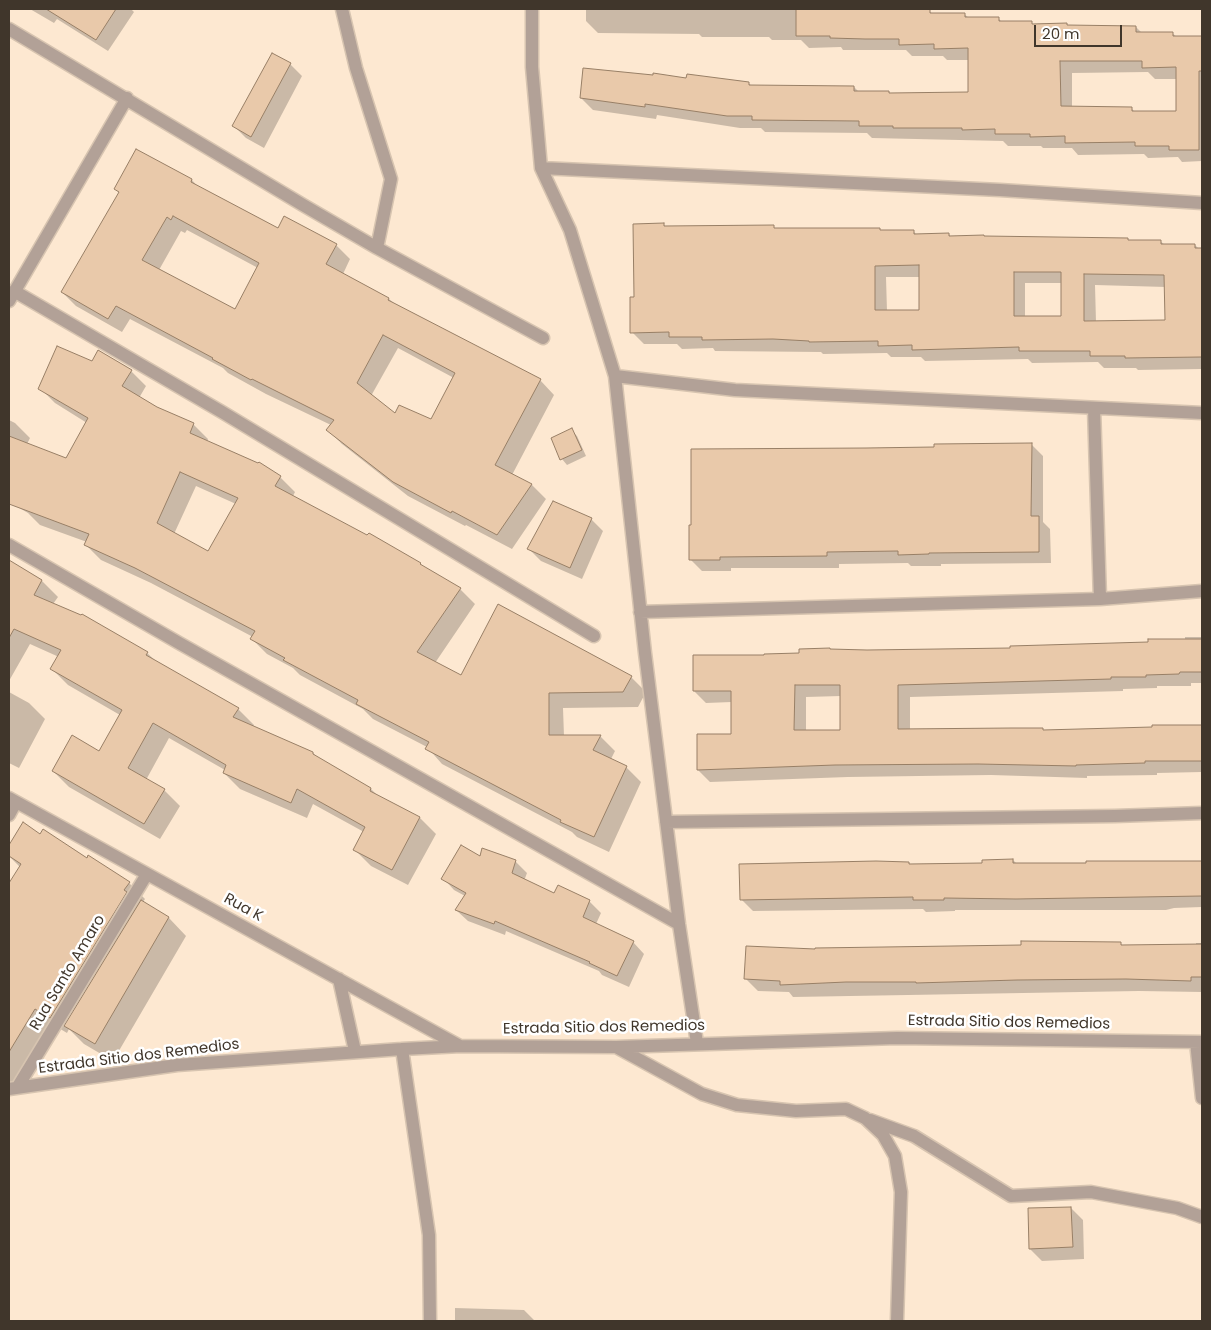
<!DOCTYPE html>
<style>
body{margin:0}
#map{position:relative;width:1211px;height:1330px;overflow:hidden;background:#fde8d1;font-family:Poppins,sans-serif}
canvas{display:block}
.frame{position:absolute;inset:0;border:10px solid #40362b;pointer-events:none}
.scale{position:absolute;left:1034px;top:25px;width:88px;height:22px;box-sizing:border-box;border:2px solid #40362b;border-top:0;padding-left:6px;font-size:15px;line-height:18px;white-space:nowrap;color:#40362b;-webkit-text-stroke:4px #fff;paint-order:stroke}
</style>
<div id="map">
<canvas width="1211" height="1330"></canvas>
<div class="frame"></div>
<div class="scale">20 m</div>
</div>
<script>
const ctx = document.querySelector('canvas').getContext('2d');
ctx.lineJoin = 'round';
function paint(path, color) { ctx.fillStyle = color; ctx.fill(path, 'evenodd'); }
const toPath = rows => new Path2D(rows.map(r => 'M' + r).join(''));
function stroke(path, color, width, dash) { ctx.strokeStyle = color; ctx.lineWidth = width; ctx.lineCap = dash ? 'butt' : 'round'; ctx.setLineDash(dash || []); ctx.stroke(path); }
function drawText(font, color, halo, rows, align = 'center') {
  ctx.font = font + ' Poppins,sans-serif'; ctx.lineWidth = 5; ctx.setLineDash([]); ctx.textBaseline = 'middle'; ctx.strokeStyle = halo; ctx.fillStyle = color; for (const [text, x, y, turn = 0] of rows) {
    ctx.save(); ctx.translate(x, y); ctx.rotate((+turn || 0) * Math.PI / 180); ctx.textAlign = isNaN(turn) ? turn : align; if (halo) ctx.strokeText(text, 0, 0); ctx.fillText(text, 0, 0); ctx.restore();
  }
}
const shadow = toPath([
 [30,9,131,9,134,12,108,51,57,19,54,23],
 [586,9,899,9,901,11,929,11,933,14,964,14,969,18,998,18,1003,23,1031,22,1034,25,1067,24,1069,27,1136,27,1142,33,1172,33,1177,37,1202,37,1202,161,1182,162,1178,157,1148,158,1144,154,1078,155,1072,148,1043,148,1041,146,1008,146,1003,141,872,138,867,133,765,132,761,128,740,128,657,115,656,119,593,110,581,98,687,79,748,83,752,86,854,87,859,92,889,92,891,94,970,93,970,60,947,60,943,56,912,56,906,50,843,50,841,47,809,48,801,40,772,40,769,37,702,37,699,34,598,33,586,21],
 [1148,72,1155,79,1177,79,1177,112,1135,112,1131,108,1072,108,1072,73],
 [272,55,290,64,302,76,264,148,246,138,234,126],
 [192,180,198,187,279,229,336,245,350,259,343,274,389,299,395,304,540,380,554,395,512,475,532,485,546,499,512,549,466,525,465,526,408,496,342,444,328,430,331,425,266,394,228,373,223,368,130,319,122,332,76,306,62,292,119,193,116,189],
 [187,230,258,268,236,311,159,270,181,231,185,233],
 [398,348,454,378,431,421,396,415,371,396],
 [664,225,666,227,773,226,775,229,879,229,881,231,913,231,917,235,949,234,951,237,1127,239,1130,241,1160,241,1165,245,1195,245,1199,249,1202,249,1202,369,1138,370,1136,368,1104,368,1098,362,1032,363,1028,359,925,361,921,357,891,357,887,353,823,354,821,352,715,351,713,348,682,349,677,344,644,344,632,332,635,298],
 [886,277,920,277,920,311,887,311],
 [1025,283,1062,283,1062,317,1025,317],
 [1095,285,1166,287,1166,322,1096,322],
 [92,363,131,371,146,386,139,398,157,408,193,424,208,439,207,442,280,477,295,492,293,496,368,537,369,534,421,564,426,570,460,589,475,604,435,663,462,677,631,677,646,692,638,707,563,708,564,736,600,736,615,751,611,759,626,767,641,782,609,852,577,837,572,832,442,764,427,747,373,719,363,709,300,675,293,668,267,654,252,639,253,637,151,583,101,560,86,545,87,542,40,525,28,513,9,502,9,420,15,423,30,438,27,444,66,459,87,423,55,403,40,388],
 [196,486,236,504,209,552,174,534],
 [571,430,577,436,586,456,567,465,562,459],
 [1031,444,1043,456,1043,522,1050,529,1051,563,941,564,941,566,911,566,908,563,839,564,839,568,731,568,731,571,702,571,690,559,866,450],
 [591,519,603,531,582,579,541,561,529,549],
 [9,563,42,581,58,597,53,604,147,653,158,663,238,709,254,725,253,727,313,753,318,758,371,789,378,796,420,818,436,834,408,885,371,866,355,850,364,832,313,804,307,818,240,789,224,773,225,770,169,738,146,780,164,790,180,806,160,839,69,787,53,771,100,753,120,715,68,685,52,669,59,657,30,644,9,681],
 [1185,637,1202,637,1202,683,1191,683,1191,686,1157,686,1157,688,1123,689,1123,691,910,697,910,730,1044,731,1153,728,1153,726,1202,727,1202,772,1157,773,1157,775,1087,776,1087,778,991,775,848,777,710,782,698,770,732,736,732,702,706,703,694,691,800,654,831,651,1012,649,1150,643,1185,640],
 [841,696,841,731,806,731,806,697],
 [9,692,29,703,45,719,19,768,9,763],
 [23,824,41,835,129,883,145,899,143,902,169,918,186,936,113,1061,84,1044,69,1029,67,1033,52,1024,13,1087,9,1085,9,885,20,867,9,856,9,847],
 [483,850,516,862,527,873,524,881,555,895,589,901,601,913,596,924,633,942,644,954,629,987,602,975,599,971,506,931,505,935,468,921,456,910,465,896,454,890,443,878,480,858],
 [1013,860,1017,864,1202,861,1202,907,1174,908,1166,910,955,910,955,911,926,912,923,909,753,911,741,899,909,863,911,865,983,864],
 [1120,943,1123,946,1196,945,1196,943,1202,943,1202,992,1139,991,793,997,789,992,758,991,746,979,816,951],
 [1071,1208,1083,1220,1084,1259,1042,1261,1030,1249],
 [455,1308,524,1310,535,1321,455,1321]
]);
const building = toPath([
 [46,9,116,9,96,40,46,9],
 [796,9,930,9,930,13,965,13,965,17,999,17,999,21,1032,21,1032,24,1067,23,1067,25,1136,26,1136,32,1173,32,1173,36,1202,36,1202,71,1199,71,1199,150,1169,150,1169,146,1135,146,1135,142,1065,143,1065,136,1030,137,1030,134,995,134,995,129,962,130,962,128,893,128,893,126,859,126,859,121,752,120,752,116,727,116,645,104,645,107,580,98,583,68,653,75,653,73,686,78,687,74,749,82,749,85,854,86,854,91,889,91,889,93,968,92,968,48,934,49,934,44,899,45,899,39,865,39,830,38,830,36,796,36,796,9],
 [1060,61,1142,61,1142,68,1176,67,1176,111,1132,111,1132,107,1061,106,1060,61],
 [272,53,291,63,251,137,232,126,272,53],
 [136,149,192,179,191,182,278,228,284,216,337,244,326,264,389,298,388,300,541,379,495,465,532,484,497,535,452,511,451,513,393,482,326,430,334,420,252,379,251,380,212,359,213,358,116,306,108,319,61,292,119,192,114,189,136,149],
 [173,216,259,263,235,309,142,260,167,217,171,220,173,216],
 [383,335,455,373,431,419,399,405,395,413,357,383,383,335],
 [664,223,664,226,774,225,774,228,880,228,880,230,914,230,914,234,949,233,949,236,984,235,984,236,1128,238,1128,240,1161,240,1161,244,1195,244,1195,248,1202,248,1202,357,1125,358,1125,356,1090,356,1090,351,1019,351,1019,347,912,350,912,345,878,346,878,341,809,342,809,341,773,339,702,340,702,337,669,337,669,332,630,333,630,297,634,297,633,224,664,223],
 [919,265,919,310,875,310,875,266,919,265],
 [1014,272,1061,272,1061,316,1014,316,1014,272],
 [1084,274,1164,275,1165,320,1084,321,1084,274],
 [57,346,92,361,98,350,132,370,122,386,157,407,194,423,190,433,258,463,259,462,281,476,275,486,367,535,369,533,421,563,420,564,461,588,417,652,461,675,498,604,632,676,623,692,549,693,549,735,601,735,593,750,627,766,594,837,560,822,561,820,425,749,429,742,356,704,358,700,283,660,285,658,250,639,255,631,135,568,84,545,89,534,9,504,9,436,66,458,88,418,38,389,57,346],
 [180,472,238,498,208,551,157,523,180,472],
 [572,428,582,450,560,460,551,438,572,428],
 [1032,443,1031,516,1039,516,1039,552,929,553,929,554,898,555,898,551,827,552,827,556,720,557,720,560,689,560,689,525,691,525,691,449,866,448,934,447,934,444,1032,443],
 [553,501,592,518,570,568,527,549,553,501],
 [9,560,42,580,34,595,81,615,82,614,148,652,146,655,239,708,233,717,313,752,313,754,371,788,370,791,420,817,392,870,353,850,365,827,297,789,291,803,223,773,226,765,153,723,128,768,165,789,144,824,52,771,72,735,99,751,122,710,50,669,61,650,14,629,9,638,9,560],
 [1148,639,1202,639,1202,672,1180,672,1179,674,1146,675,1146,677,1111,677,1111,679,898,685,898,729,1011,728,1043,728,1043,730,1152,727,1152,725,1202,725,1202,761,1145,761,1145,763,1076,765,1076,766,978,764,835,765,697,770,697,734,731,734,731,691,693,691,693,655,764,655,764,654,799,653,799,649,830,648,830,649,867,650,1010,648,1010,646,1148,642,1148,639],
 [795,685,840,685,840,730,794,730,795,685],
 [23,822,40,834,43,829,87,858,88,855,130,882,124,890,127,892,50,1018,35,1009,9,1052,9,883,21,864,9,856,9,845,23,822],
 [461,845,480,856,482,848,516,860,512,873,554,893,558,885,590,900,583,917,634,941,617,976,589,963,590,962,495,921,494,924,455,910,466,893,441,879,461,845],
 [1013,859,1013,863,1086,863,1086,861,1202,861,1202,896,1016,899,944,898,944,900,913,900,913,897,740,900,739,864,876,861,909,862,909,864,982,863,982,860,1013,859],
 [141,900,169,917,95,1044,64,1026,141,900],
 [1021,941,1121,942,1121,945,1202,944,1202,977,1191,977,1191,981,1126,979,1017,980,916,983,916,982,846,982,780,985,780,981,744,979,746,946,815,949,815,948,1021,945,1021,941],
 [1071,1207,1073,1247,1029,1249,1028,1208,1071,1207]
]);
const minor = toPath([
 [342,9,356,68,391,179,377,248],
 [532,9,532,67,541,168,570,230,615,376,645,653,679,924,697,1043],
 [9,29,303,205,377,248,543,338],
 [541,168,1000,190,1202,203],
 [14,291,222,412,594,636],
 [9,301,127,98],
 [615,376,735,390,1202,413],
 [1094,408,1100,599],
 [9,545,179,643,679,924],
 [640,612,1100,599,1202,591],
 [9,798,460,1046],
 [9,815,16,802],
 [666,822,1115,816,1202,813],
 [339,979,355,1051],
 [1196,1042,1202,1098],
 [616,1047,702,1094,737,1105,796,1111,846,1109,865,1118,883,1135,895,1156,901,1192,897,1321],
 [402,1049,429,1235,430,1321],
 [17,1088,147,874],
 [9,1089,177,1065,402,1049,461,1046,616,1047,897,1038,1202,1042],
 [870,1120,914,1136,1011,1196,1091,1192,1177,1208,1202,1217]
]);
const streetNames = [
 ["Rua K",243,908,29],
 ["Rua Santo Amaro",68,973,-59],
 ["Estrada Sitio dos Remedios",1009,1023,1],
 ["Estrada Sitio dos Remedios",604,1028,-1],
 ["Estrada Sitio dos Remedios",139,1057,-7]
];
paint(shadow, '#0003');
paint(building, '#e9c9aa');
stroke(building, '#987f66', 1);
stroke(minor, '#d7c4b0', 15);
stroke(minor, '#b2a197', 12);
drawText('15px', '#40362b', '#fff', streetNames);
</script>
